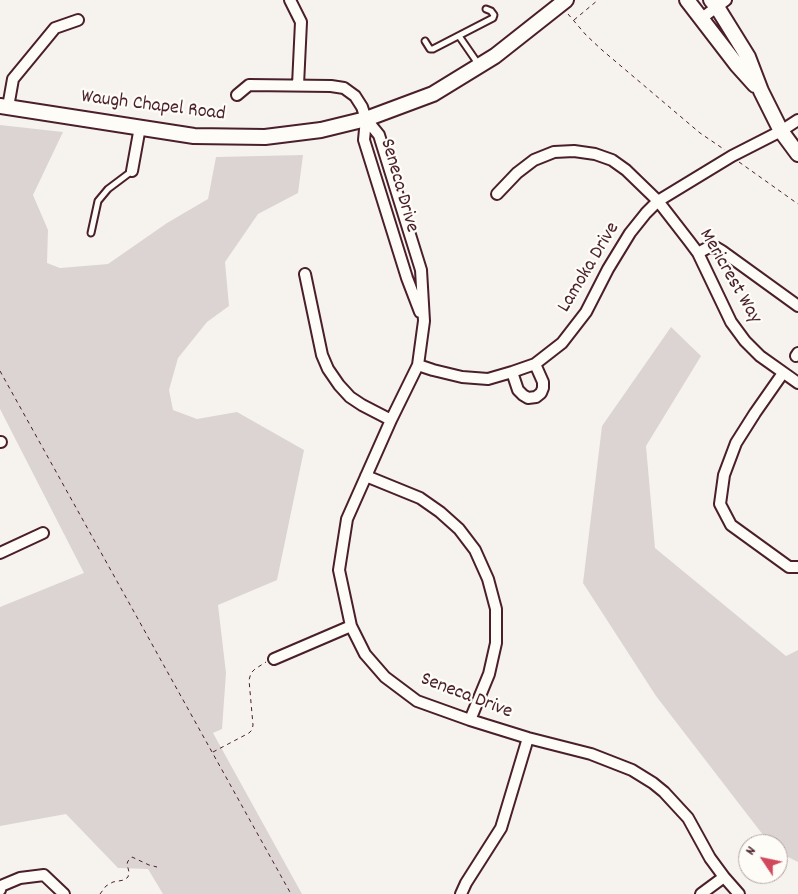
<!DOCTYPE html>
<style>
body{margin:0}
#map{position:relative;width:798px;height:894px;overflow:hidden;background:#f6f3ef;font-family:Dekko,sans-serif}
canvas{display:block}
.north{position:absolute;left:738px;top:834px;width:50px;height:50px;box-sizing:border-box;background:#fdfcf7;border:1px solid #b5a4a5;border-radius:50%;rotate:304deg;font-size:14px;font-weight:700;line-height:20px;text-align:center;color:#4a1f2b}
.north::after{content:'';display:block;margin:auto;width:18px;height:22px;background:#d1495b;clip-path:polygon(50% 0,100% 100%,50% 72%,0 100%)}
</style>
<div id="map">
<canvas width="798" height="894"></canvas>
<div class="north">N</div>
</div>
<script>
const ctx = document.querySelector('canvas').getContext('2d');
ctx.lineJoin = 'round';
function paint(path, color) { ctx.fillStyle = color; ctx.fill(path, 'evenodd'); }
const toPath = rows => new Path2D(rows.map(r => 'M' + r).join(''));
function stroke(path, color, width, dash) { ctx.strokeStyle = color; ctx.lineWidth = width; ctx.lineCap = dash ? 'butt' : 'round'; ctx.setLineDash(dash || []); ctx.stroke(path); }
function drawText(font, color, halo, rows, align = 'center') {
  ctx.font = font + ' Dekko,sans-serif'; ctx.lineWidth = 4.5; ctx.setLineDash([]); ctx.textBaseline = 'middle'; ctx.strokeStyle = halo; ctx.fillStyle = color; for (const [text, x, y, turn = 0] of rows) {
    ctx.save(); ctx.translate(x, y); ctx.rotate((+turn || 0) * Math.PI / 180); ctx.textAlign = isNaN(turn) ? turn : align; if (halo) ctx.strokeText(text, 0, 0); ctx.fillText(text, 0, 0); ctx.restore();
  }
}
const green = toPath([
 [0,125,63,132,33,195,48,230,47,263,60,268,108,264,167,223,208,199,216,157,303,155,298,193,258,214,225,262,229,306,207,322,178,358,169,390,173,410,197,419,237,412,304,450,277,580,218,605,226,673,222,729,213,733,302,894,163,894,148,869,118,868,66,814,0,826,0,607,84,573,0,409],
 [671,327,701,356,646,446,655,548,786,656,798,650,798,862,778,852,778,844,770,844,656,696,583,583,602,426]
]);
const path = toPath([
 [568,14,586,35,602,50,700,133,725,150],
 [574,20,598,0],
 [739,162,798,204],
 [0,371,291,894],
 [213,752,249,733,252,730,253,725,249,680,251,673,255,669,266,662],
 [100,894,106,886,113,882,124,880,128,877,129,872,127,864,128,861,132,857,149,865,157,867]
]);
const lane = toPath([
 [459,36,479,65],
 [425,41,430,49,433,49,493,18,494,15,491,11,486,9],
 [91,233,98,201,108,189,132,171]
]);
const street = toPath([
 [290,0,301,22,298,85],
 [702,18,726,0],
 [237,95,249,85,331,86,344,88,355,96,362,107,366,119,364,140,407,278,420,312],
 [8,107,13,79,55,28,78,20],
 [366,119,379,135,421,270,424,321,418,365,391,420,347,519,339,570,351,626,365,654,385,677,417,701,470,720,528,738,591,754,632,770,653,783,664,792,688,818,710,858,724,877,739,894],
 [132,171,140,127],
 [497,194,517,173,534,160,554,152,574,151,595,154,612,160,626,170,658,201,689,241,698,253,731,322,745,341,760,356,798,383],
 [698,253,709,247,717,248,722,251,798,306],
 [305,274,322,355,328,369,339,385,350,397,362,405,391,420],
 [796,356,798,353],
 [418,365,433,370,462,377,488,379,512,372,535,364,562,343,586,312,608,269,630,233,646,213,658,201,732,156,781,131,798,120],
 [512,372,518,390,523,395,528,398,536,397,541,393,543,388,543,382,535,364],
 [783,373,755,413,736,443,724,475,720,504,731,525,789,567,798,567],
 [0,442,1,442],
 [366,476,420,498,440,512,459,529,475,550,488,579,496,609,496,643,489,674,470,720],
 [0,553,43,533],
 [274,659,351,626],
 [0,890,1,886,20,878,44,875,64,894],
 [461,894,466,883,501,828,528,738],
 [701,894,724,877]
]);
const secondary = toPath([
 [687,0,737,65,755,85],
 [711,0,717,7,748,57,761,91,781,131,798,154],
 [0,106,194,136,265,137,321,130,366,119,433,94,495,56,566,0]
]);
const streetNames = [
 ["Waugh Chapel Road",153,107,7],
 ["Seneca Drive",398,186,74],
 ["Lamoka Drive",590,268,-59],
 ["Mericrest Way",729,277,60],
 ["Seneca Drive",466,697,21]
];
paint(green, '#dcd4d2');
stroke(lane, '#4a1f2b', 9);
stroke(street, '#4a1f2b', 14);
stroke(secondary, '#4a1f2b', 18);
stroke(path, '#4a1f2b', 1, [4, 4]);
stroke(lane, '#fdfcf7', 5);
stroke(street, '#fdfcf7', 10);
stroke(secondary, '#fdfcf7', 14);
drawText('20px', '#4a1f2b', '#fdfcf7', streetNames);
</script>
